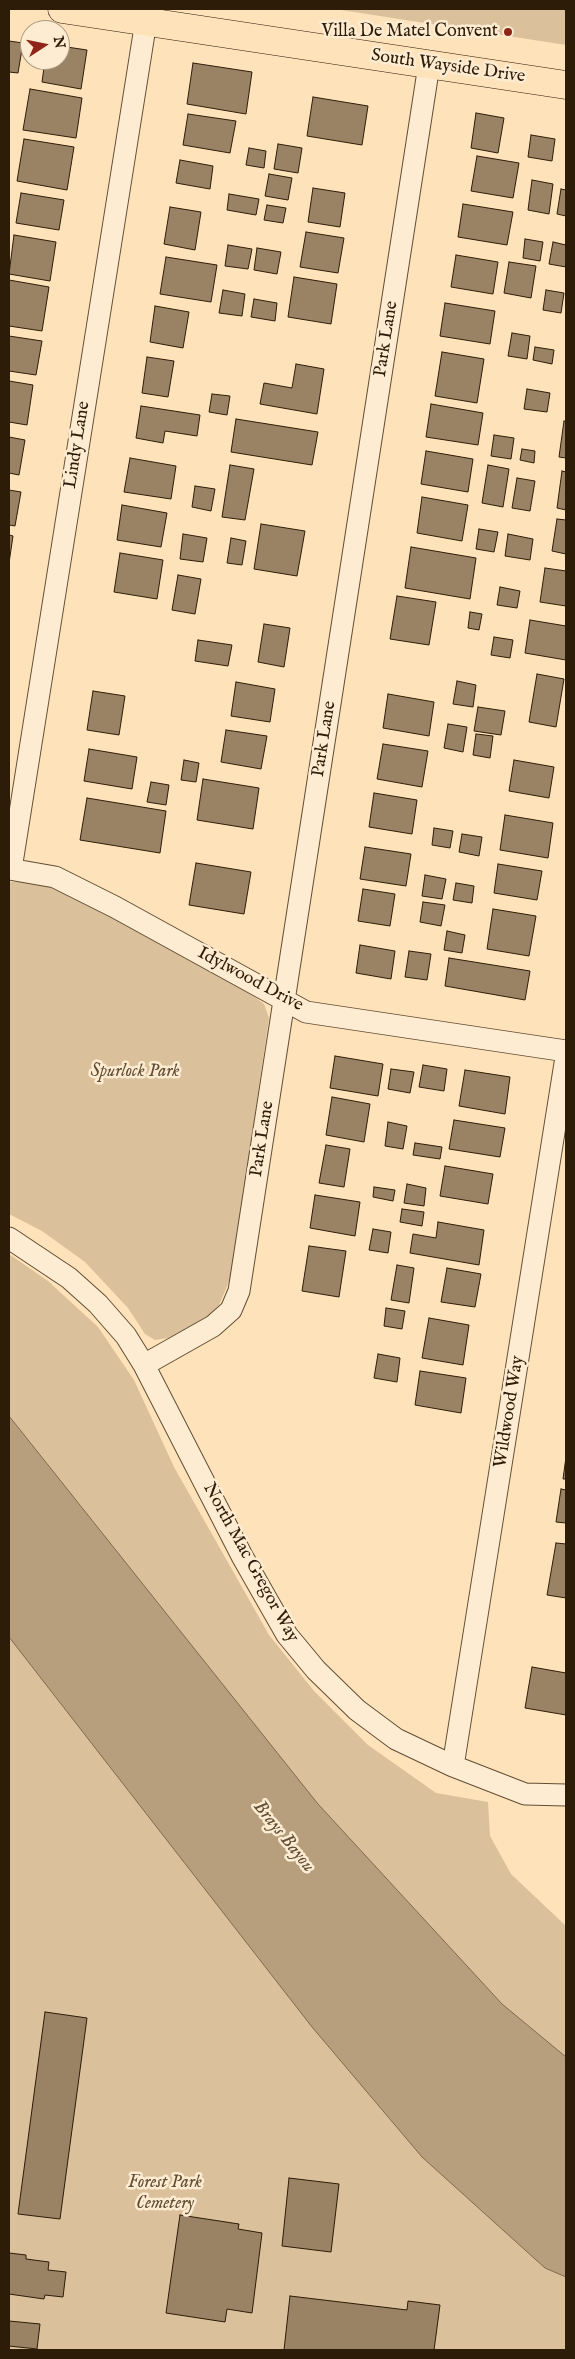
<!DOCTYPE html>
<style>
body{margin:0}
#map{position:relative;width:575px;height:2359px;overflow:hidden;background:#fee2b9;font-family:"IM FELL English",serif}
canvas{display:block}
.frame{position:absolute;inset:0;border:10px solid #2d1c08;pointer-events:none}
.north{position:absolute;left:20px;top:20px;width:50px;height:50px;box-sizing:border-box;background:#feecd2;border:1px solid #aa9981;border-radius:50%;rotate:79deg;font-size:14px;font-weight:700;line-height:20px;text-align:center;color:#2d1c08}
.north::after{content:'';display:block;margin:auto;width:18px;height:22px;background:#8f2418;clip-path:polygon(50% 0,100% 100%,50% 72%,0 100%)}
</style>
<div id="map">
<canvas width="575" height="2359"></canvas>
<div class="frame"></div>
<div class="north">N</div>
</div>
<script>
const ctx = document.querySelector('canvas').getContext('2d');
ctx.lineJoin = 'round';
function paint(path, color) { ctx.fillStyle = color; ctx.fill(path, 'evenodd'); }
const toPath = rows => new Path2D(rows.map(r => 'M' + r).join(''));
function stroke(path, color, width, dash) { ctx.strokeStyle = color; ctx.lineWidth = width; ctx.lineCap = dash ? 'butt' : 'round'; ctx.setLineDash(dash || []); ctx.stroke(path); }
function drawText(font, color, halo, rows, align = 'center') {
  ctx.font = font + ' "IM FELL English",serif'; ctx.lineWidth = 5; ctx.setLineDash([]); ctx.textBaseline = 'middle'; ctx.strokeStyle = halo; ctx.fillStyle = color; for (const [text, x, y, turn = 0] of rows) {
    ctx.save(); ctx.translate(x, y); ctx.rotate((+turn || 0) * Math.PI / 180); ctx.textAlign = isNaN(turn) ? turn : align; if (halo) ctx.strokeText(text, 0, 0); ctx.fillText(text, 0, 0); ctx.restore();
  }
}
const green = toPath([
 [335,9,566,9,566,45],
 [35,881,71,893,237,984,264,1004,269,1018,231,1277,219,1305,206,1319,168,1338,155,1340,145,1334,128,1308,85,1262,42,1231,9,1214,9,882],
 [9,1254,48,1281,98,1327,134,1380,174,1467,269,1635,314,1691,368,1745,436,1793,488,1802,490,1836,511,1874,566,1926,566,2350,9,2350]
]);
const water = toPath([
 [9,1416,318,1804,502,2004,566,2057,566,2277,545,2268,422,2157,312,2027,9,1637,9,1416]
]);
const building = toPath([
 [9,41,23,43,18,73,9,72,9,41],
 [60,46,87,50,81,89,42,82,45,60,60,60,60,46],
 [193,63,252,72,246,114,187,104,193,63],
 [30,89,82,98,76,138,23,130,30,89],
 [313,97,368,106,362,145,307,136,313,97],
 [476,113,504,118,498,153,471,148,476,113],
 [188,114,236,121,230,153,183,145,188,114],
 [531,135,555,139,552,161,528,157,531,135],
 [24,139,74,147,67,190,17,181,24,139],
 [278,144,302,148,298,173,274,169,278,144],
 [249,148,266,151,264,168,246,165,249,148],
 [477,156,519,163,513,198,471,191,477,156],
 [180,160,213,166,210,189,176,183,180,160],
 [269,174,292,178,288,200,265,196,269,174],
 [532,180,553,184,549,214,528,210,532,180],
 [313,188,345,193,340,227,308,222,313,188],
 [561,189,566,190,566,216,557,214,561,189],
 [21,193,64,200,59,230,16,223,21,193],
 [229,194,259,199,256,215,227,210,229,194],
 [463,204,513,212,507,245,458,237,463,204],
 [267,205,286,208,283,223,264,220,267,205],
 [170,207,201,212,195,250,164,244,170,207],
 [306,232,344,238,338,273,300,267,306,232],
 [14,235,56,242,50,281,9,274,14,235],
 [525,239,543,242,540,261,523,258,525,239],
 [553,242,566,245,566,267,549,264,553,242],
 [228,245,252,249,248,269,225,266,228,245],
 [257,248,281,252,277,274,254,270,257,248],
 [456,255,498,262,493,294,451,287,456,255],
 [166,257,217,265,211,302,160,294,166,257],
 [509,262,536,266,531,298,504,293,509,262],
 [294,277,337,284,331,324,288,317,294,277],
 [9,280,49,287,42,331,9,326,9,280],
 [223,290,245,294,242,316,219,313,223,290],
 [546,290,564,293,561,313,543,310,546,290],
 [254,299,277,303,275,321,251,317,254,299],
 [445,303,495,311,490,344,440,336,445,303],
 [155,306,189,312,183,348,150,342,155,306],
 [512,333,530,336,527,359,508,356,512,333],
 [9,336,42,341,36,375,9,371,9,336],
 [535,347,554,350,552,364,533,360,535,347],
 [442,352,484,359,477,403,435,396,442,352],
 [147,357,174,361,168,397,142,393,147,357],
 [296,364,324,369,317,414,260,404,264,383,292,388,296,364],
 [9,381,33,385,27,425,9,422,9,381],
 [527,389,550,393,547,412,524,409,527,389],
 [212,394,230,396,227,415,209,412,212,394],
 [431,404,483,413,478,445,426,437,431,404],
 [141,406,200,415,197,436,165,431,163,443,136,438,141,406],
 [236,419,318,432,312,465,231,452,236,419],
 [564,421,566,422,566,458,559,457,564,421],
 [494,435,514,438,511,459,491,456,494,435],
 [9,437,25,440,19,475,9,473,9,437],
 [522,449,535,451,534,463,520,460,522,449],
 [426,451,473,459,468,492,421,484,426,451],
 [130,458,176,466,171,499,124,492,130,458],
 [230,465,254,469,245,520,222,517,230,465],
 [488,465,509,469,503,507,482,503,488,465],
 [562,471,566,472,566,510,557,508,562,471],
 [517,478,535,481,530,511,512,508,517,478],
 [195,486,215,489,211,511,192,507,195,486],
 [9,490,21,492,15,526,9,525,9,490],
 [422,497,468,505,462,541,417,533,422,497],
 [122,505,167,513,161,547,117,540,122,505],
 [557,519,566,520,566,554,552,551,557,519],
 [261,524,305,531,297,576,254,569,261,524],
 [479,529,498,532,494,552,476,549,479,529],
 [183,534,207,538,203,562,180,559,183,534],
 [508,534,533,539,530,560,505,556,508,534],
 [9,535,13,536,9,563,9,535],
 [231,538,246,541,242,565,227,563,231,538],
 [411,547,476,558,470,599,405,588,411,547],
 [120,553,163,560,157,599,114,592,120,553],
 [545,568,566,571,566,606,540,602,545,568],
 [178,575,201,579,195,614,172,610,178,575],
 [500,587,520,591,517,608,497,605,500,587],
 [397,596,436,602,429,645,390,639,397,596],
 [470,612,482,614,479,630,468,628,470,612],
 [530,620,566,626,566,660,525,653,530,620],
 [264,624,290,628,284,667,258,662,264,624],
 [494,637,513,640,510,658,491,655,494,637],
 [198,640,232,645,228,666,195,661,198,640],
 [537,674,564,679,556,727,529,722,537,674],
 [457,681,476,685,473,707,453,704,457,681],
 [236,682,275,689,270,722,231,716,236,682],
 [93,691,125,696,119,735,87,730,93,691],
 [388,694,434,702,429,736,383,728,388,694],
 [478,707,505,711,501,735,474,731,478,707],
 [448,724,467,727,463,752,444,748,448,724],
 [226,730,267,736,261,769,221,762,226,730],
 [476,734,493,736,490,758,473,755,476,734],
 [383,744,428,751,422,787,377,779,383,744],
 [89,749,137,757,132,789,84,781,89,749],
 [184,760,199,763,196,782,181,780,184,760],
 [514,760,554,767,549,798,509,791,514,760],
 [203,779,259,788,253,829,197,820,203,779],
 [151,782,169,785,166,805,147,802,151,782],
 [374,793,417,800,412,834,369,827,374,793],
 [87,798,166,811,160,853,80,840,87,798],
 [505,815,553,823,548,858,500,850,505,815],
 [434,828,453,831,450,848,432,845,434,828],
 [462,834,482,837,479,856,459,852,462,834],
 [365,847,411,854,406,886,360,879,365,847],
 [196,863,251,872,244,914,189,905,196,863],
 [498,864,542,871,537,900,494,893,498,864],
 [425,875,446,879,442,899,422,896,425,875],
 [456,883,474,886,472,903,453,900,456,883],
 [363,889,395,894,390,926,358,921,363,889],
 [423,902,445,905,441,926,420,922,423,902],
 [493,909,536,916,529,956,487,949,493,909],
 [447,931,465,935,462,953,444,950,447,931],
 [360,945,395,951,391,979,356,973,360,945],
 [409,951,431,954,427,980,405,977,409,951],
 [449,958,530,971,525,1000,445,986,449,958],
 [335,1056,383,1064,378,1096,330,1088,335,1056],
 [423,1065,447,1069,444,1091,419,1087,423,1065],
 [391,1069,414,1072,410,1093,388,1089,391,1069],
 [465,1070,510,1077,505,1114,459,1106,465,1070],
 [332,1097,370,1104,364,1142,326,1135,332,1097],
 [454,1120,505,1128,500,1157,449,1149,454,1120],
 [388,1122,407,1126,403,1149,385,1146,388,1122],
 [415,1143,442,1147,440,1159,413,1155,415,1143],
 [326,1145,350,1149,344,1187,319,1183,326,1145],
 [445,1166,493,1174,488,1204,440,1196,445,1166],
 [407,1184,426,1188,424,1206,404,1203,407,1184],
 [374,1187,395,1190,393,1201,373,1197,374,1187],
 [315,1195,360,1202,355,1236,310,1228,315,1195],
 [402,1209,424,1212,422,1226,400,1222,402,1209],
 [438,1222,484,1230,479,1265,410,1253,413,1234,436,1238,438,1222],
 [373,1229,391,1232,388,1253,369,1250,373,1229],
 [309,1246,346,1251,339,1297,302,1291,309,1246],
 [397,1265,414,1268,409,1303,391,1300,397,1265],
 [447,1268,481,1274,475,1307,441,1302,447,1268],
 [386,1308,405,1311,402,1329,384,1326,386,1308],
 [429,1318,469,1325,463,1365,422,1358,429,1318],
 [378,1354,400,1358,397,1382,374,1378,378,1354],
 [420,1371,466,1378,461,1413,415,1405,420,1371],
 [566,1457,566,1479,563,1479,566,1457],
 [561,1489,566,1490,566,1523,556,1522,561,1489],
 [556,1543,566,1544,566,1598,547,1595,556,1543],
 [532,1667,566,1673,566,1715,525,1708,532,1667],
 [45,2012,87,2018,60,2219,18,2214,45,2012],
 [289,2178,339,2184,331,2252,282,2246,289,2178],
 [180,2215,239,2224,238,2229,262,2233,252,2313,227,2309,225,2322,166,2313,180,2215],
 [9,2253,26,2255,26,2259,49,2262,48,2270,66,2272,63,2297,45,2295,44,2299,9,2294,9,2253],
 [290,2296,407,2310,408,2301,440,2305,434,2350,284,2350,290,2296],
 [9,2321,40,2324,37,2349,9,2346,9,2321]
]);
const minor = toPath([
 [9,869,55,877,115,907,306,1012,566,1051],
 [11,869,146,21],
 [9,1238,69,1278,98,1304,126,1336,144,1365,242,1556,287,1635,316,1670,357,1710,396,1739,453,1766,525,1794,566,1795],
 [144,1365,213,1326,231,1310,239,1291,429,65],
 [453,1766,566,1057]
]);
const primary = toPath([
 [62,9,566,85]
]);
const markers = [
 [508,32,5,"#8f2418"]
];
const poiNames = [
 ["Villa De Matel Convent",498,32]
];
const streetNames = [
 ["South Wayside Drive",448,67,8],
 ["Park Lane",387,339,-81],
 ["Lindy Lane",78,445,-81],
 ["Park Lane",325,739,-81],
 ["Idylwood Drive",250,980,28],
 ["Park Lane",263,1139,-81],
 ["Wildwood Way",510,1412,-81],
 ["North Mac Gregor Way",250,1563,61]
];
const parkNames = [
 ["Spurlock Park",135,1072],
 ["Forest Park",165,2183],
 ["Cemetery",165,2204]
];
const waterNames = [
 ["Brays Bayou",283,1837,51]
];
paint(green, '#dac09b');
paint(water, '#b79f7d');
stroke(water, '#806b4e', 1);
paint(building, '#9a8364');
stroke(building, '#2d1c08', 1);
stroke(minor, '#614e34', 23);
stroke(primary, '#2d1c08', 29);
stroke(minor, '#feecd2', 21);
stroke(primary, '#fee2b9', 28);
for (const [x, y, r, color] of markers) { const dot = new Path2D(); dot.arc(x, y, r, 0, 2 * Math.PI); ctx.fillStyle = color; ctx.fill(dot); stroke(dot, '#feecd2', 2); }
drawText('18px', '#2d1c08', '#feecd2', poiNames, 'right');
drawText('18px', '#2d1c08', '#feecd2', streetNames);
drawText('italic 18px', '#614d34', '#feecd2', parkNames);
drawText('italic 19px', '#645037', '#feecd2', waterNames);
</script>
